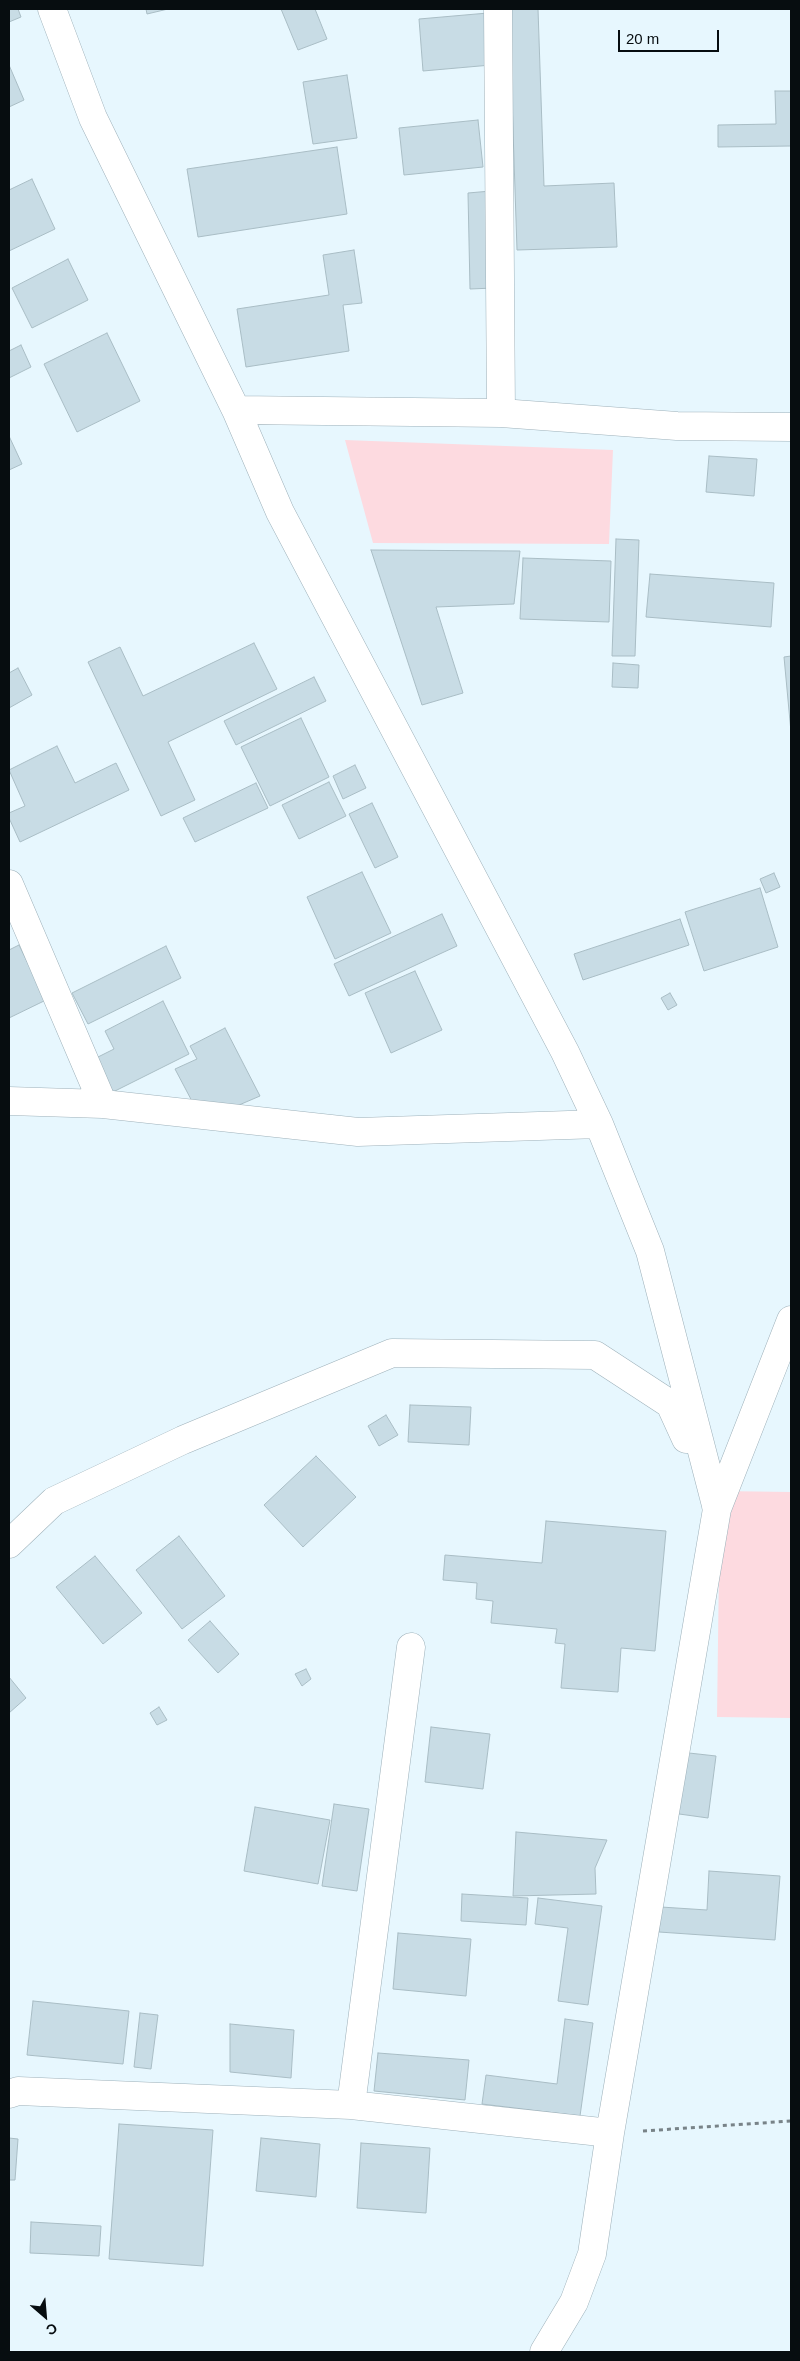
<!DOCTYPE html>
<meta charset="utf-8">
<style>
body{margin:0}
#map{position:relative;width:800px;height:2361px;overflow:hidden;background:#e7f7fe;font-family:Arial,sans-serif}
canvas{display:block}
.frame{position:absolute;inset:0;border:10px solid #070d10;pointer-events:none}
.north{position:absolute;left:20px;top:2291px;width:50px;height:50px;-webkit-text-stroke:4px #e7f7fe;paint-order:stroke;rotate:153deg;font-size:14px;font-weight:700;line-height:20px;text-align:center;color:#070d10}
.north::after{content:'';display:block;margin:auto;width:18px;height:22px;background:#070d10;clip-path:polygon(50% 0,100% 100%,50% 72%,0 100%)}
.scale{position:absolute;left:618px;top:30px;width:101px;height:22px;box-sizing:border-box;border:2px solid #070d10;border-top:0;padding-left:6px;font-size:15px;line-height:18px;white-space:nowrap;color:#070d10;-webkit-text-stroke:4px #e7f7fe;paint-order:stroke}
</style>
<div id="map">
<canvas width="800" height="2361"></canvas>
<div class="frame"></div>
<div class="north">С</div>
<div class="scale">20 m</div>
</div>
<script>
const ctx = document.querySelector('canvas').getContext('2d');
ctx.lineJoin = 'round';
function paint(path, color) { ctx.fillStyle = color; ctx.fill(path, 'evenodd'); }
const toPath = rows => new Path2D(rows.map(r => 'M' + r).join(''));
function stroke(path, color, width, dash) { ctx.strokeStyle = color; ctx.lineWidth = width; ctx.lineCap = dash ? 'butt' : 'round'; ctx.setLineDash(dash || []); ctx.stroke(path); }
const green = toPath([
 [345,440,613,450,609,544,373,543],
 [720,1491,791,1492,791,1718,717,1717]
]);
const building = toPath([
 [9,9,18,9,21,17,9,22,9,9],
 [146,9,168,9,147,14,146,9],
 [281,9,315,9,327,39,298,50,281,9],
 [509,9,538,9,544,186,614,183,617,247,517,250,509,9],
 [488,13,491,65,423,71,419,19,488,13],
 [9,65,24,100,9,107,9,65],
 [347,75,357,138,313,144,303,82,347,75],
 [775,91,791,91,791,146,718,147,718,125,776,124,775,91],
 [478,120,483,167,404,175,399,128,478,120],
 [337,147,347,214,198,237,187,169,337,147],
 [32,179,55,229,9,251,9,190,32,179],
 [491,191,494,288,470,289,468,193,491,191],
 [354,250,362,303,343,305,349,351,246,367,237,309,329,295,323,255,354,250],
 [68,259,88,300,32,328,12,288,68,259],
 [107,333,140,401,77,432,44,364,107,333],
 [21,345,31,367,9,378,9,351,21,345],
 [9,436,22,464,9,470,9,436],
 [709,456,757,459,754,496,706,492,709,456],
 [616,539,639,540,635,656,612,656,616,539],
 [371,550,520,551,514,604,436,607,463,693,422,705,371,550],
 [523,558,611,561,609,622,520,619,523,558],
 [650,574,774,583,771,627,646,617,650,574],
 [254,643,277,689,168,742,195,800,161,816,88,662,120,647,143,696,254,643],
 [791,656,791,732,784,657,791,656],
 [613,663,639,665,638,688,612,687,613,663],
 [18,668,32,695,9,708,9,673,18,668],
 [314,677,326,701,236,745,224,721,314,677],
 [301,718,329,777,270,806,241,747,301,718],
 [57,746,75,783,116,763,129,790,20,842,9,818,9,813,25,806,9,770,57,746],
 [355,765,366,788,343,799,333,776,355,765],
 [329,782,346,816,299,839,282,805,329,782],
 [256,783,268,808,195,842,183,818,256,783],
 [372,803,398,857,375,868,349,814,372,803],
 [362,872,391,933,335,959,307,897,362,872],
 [774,873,780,887,766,893,760,879,774,873],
 [760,888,778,947,704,971,685,912,760,888],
 [442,914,457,946,349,996,334,964,442,914],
 [680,919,689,945,583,980,574,954,680,919],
 [19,945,46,1000,9,1018,9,950,19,945],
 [166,946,181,978,88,1024,72,993,166,946],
 [415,971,442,1030,391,1053,365,993,415,971],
 [670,993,677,1005,668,1010,661,998,670,993],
 [163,1001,189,1054,113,1092,96,1058,114,1049,105,1031,163,1001],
 [225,1028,260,1096,239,1105,194,1105,175,1069,197,1059,190,1046,225,1028],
 [410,1405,471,1407,469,1445,408,1442,410,1405],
 [386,1415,398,1435,379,1446,368,1426,386,1415],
 [316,1456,356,1497,303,1547,264,1505,316,1456],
 [546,1521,666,1531,655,1651,621,1648,618,1692,561,1688,565,1644,555,1643,557,1629,491,1623,493,1601,476,1599,477,1583,443,1580,445,1555,542,1563,546,1521],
 [179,1536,225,1596,182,1629,136,1570,179,1536],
 [95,1556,142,1613,103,1644,56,1587,95,1556],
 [210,1621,239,1654,218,1673,188,1640,210,1621],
 [306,1669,311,1679,302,1686,295,1674,306,1669],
 [9,1677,26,1698,9,1713,9,1677],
 [159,1707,167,1720,157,1725,150,1713,159,1707],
 [431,1727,490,1734,483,1789,425,1782,431,1727],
 [680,1752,716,1756,708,1818,672,1813,680,1752],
 [334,1804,369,1809,357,1891,322,1886,334,1804],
 [255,1807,330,1820,318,1884,244,1871,255,1807],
 [516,1832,607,1840,595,1868,596,1894,513,1896,516,1832],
 [709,1871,780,1876,775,1940,659,1932,661,1907,707,1910,709,1871],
 [462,1894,528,1898,526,1925,461,1921,462,1894],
 [538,1898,602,1906,588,2005,558,2001,568,1928,535,1924,538,1898],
 [398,1933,471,1939,466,1996,393,1989,398,1933],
 [33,2001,129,2011,123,2064,27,2055,33,2001],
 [140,2013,158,2015,151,2069,134,2067,140,2013],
 [565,2019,593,2023,580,2116,482,2104,486,2075,557,2084,565,2019],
 [230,2024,294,2030,291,2078,230,2072,230,2024],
 [378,2053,469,2060,465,2100,374,2091,378,2053],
 [119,2124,213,2130,203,2266,109,2259,119,2124],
 [9,2138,18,2139,15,2180,9,2180,9,2138],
 [261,2138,320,2144,316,2197,256,2191,261,2138],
 [361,2143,430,2148,426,2213,357,2208,361,2143],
 [31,2222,101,2226,99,2256,30,2253,31,2222]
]);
const path = toPath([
 [643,2131,791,2121]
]);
const minor = toPath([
 [52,9,93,118,236,410,280,512,565,1052,599,1124,650,1251,717,1509,610,2133,592,2254,574,2302,544,2352],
 [498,9,501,413],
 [236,410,501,413,677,426,791,427],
 [9,884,103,1104],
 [9,1101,103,1104,358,1132,599,1124],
 [716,1506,717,1509,791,1320],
 [9,1544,54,1501,183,1440,392,1353,595,1355,670,1404,686,1439],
 [9,2094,18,2091,351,2105,610,2133],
 [351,2105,411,1647]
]);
paint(green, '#fddae0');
paint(building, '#c8dce5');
stroke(building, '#a9bdc5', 1);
stroke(minor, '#9eb1ba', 29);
stroke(path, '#788388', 3, [4, 4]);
stroke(minor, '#fff', 28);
</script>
